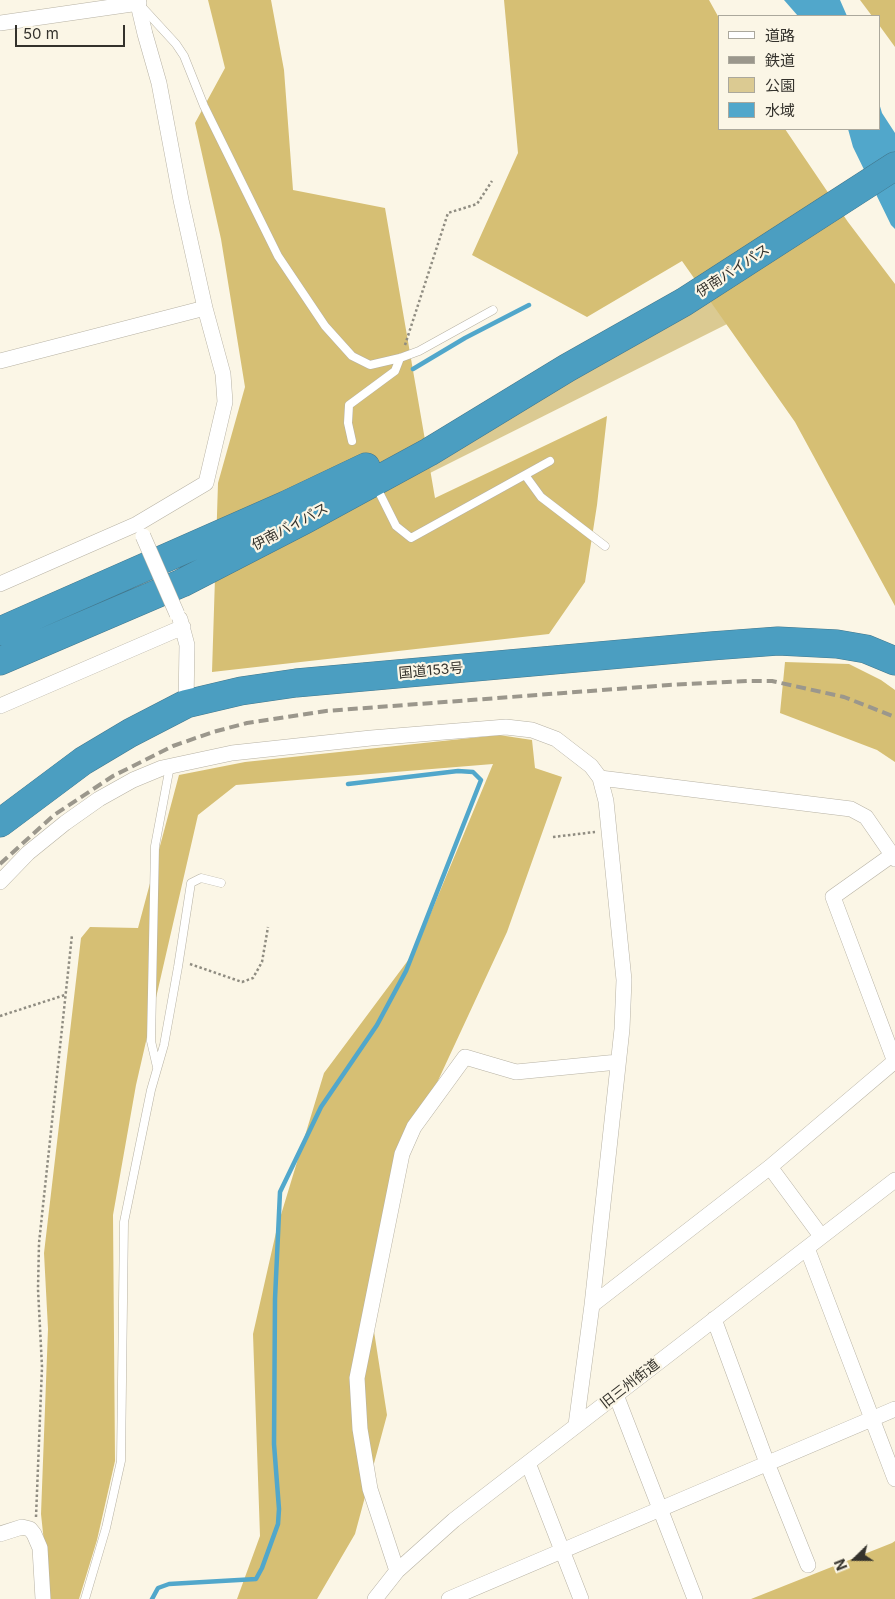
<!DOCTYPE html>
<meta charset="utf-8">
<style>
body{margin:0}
#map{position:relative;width:895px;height:1599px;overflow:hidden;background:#fbf6e6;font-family:Inter,"Noto Sans JP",sans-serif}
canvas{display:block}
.legend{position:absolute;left:718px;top:15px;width:162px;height:115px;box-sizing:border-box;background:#fbf6e6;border:1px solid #aba89c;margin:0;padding:6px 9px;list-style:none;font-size:15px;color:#34322c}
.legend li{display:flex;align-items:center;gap:10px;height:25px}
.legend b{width:25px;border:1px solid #aba89c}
.north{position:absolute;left:830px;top:1534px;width:50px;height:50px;-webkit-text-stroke:4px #fbf6e6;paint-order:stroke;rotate:248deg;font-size:14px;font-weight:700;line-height:20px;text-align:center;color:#34322c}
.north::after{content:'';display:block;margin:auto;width:18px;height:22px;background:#34322c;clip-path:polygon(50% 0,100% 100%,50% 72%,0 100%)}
.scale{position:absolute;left:15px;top:25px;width:110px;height:22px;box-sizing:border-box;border:2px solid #34322c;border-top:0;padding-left:6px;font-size:15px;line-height:18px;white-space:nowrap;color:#34322c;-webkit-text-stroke:4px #fbf6e6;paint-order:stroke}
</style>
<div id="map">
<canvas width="895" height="1599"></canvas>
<ul class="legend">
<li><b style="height:6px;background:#fff"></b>道路</li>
<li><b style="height:6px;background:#9b978c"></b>鉄道</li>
<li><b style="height:14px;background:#dbca92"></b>公園</li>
<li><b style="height:14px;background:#51a7cb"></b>水域</li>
</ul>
<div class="north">N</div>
<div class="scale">50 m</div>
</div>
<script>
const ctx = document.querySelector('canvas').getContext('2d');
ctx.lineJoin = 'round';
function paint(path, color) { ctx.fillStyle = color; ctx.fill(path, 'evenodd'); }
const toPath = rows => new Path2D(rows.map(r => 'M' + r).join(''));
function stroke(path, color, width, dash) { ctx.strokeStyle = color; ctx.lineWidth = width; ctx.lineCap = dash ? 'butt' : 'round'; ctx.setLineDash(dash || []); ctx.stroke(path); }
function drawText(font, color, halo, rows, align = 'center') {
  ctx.font = font + ' Inter,"Noto Sans JP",sans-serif'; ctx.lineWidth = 4.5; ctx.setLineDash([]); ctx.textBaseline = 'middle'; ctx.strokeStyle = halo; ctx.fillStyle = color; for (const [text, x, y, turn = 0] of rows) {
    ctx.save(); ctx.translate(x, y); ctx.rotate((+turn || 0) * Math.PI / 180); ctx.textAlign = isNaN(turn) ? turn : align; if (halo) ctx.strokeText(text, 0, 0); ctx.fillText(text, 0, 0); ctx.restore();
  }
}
const green = toPath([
 [756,274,777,299,420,478,416,465]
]);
const forest = toPath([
 [208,0,271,0,284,70,293,190,385,208,435,498,607,416,597,505,585,582,549,634,212,672,218,483,245,387,221,239,195,123,225,68],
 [504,0,709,0,719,18,719,129,785,129,848,222,895,284,895,606,795,422,682,261,587,317,472,255,518,153],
 [860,0,895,0,895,47,879,25,879,16,872,16],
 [785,662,849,664,881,680,895,690,895,762,877,750,780,713],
 [499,735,532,740,535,768,562,777,507,932,390,1184,371,1312,387,1415,355,1534,317,1599,237,1599,260,1536,253,1334,277,1228,324,1073,415,951,493,764,236,785,198,815,136,1085,113,1215,115,1461,97,1540,79,1599,50,1599,41,1514,48,1329,44,1253,81,938,90,927,138,928,179,775,245,762],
 [895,1541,895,1599,751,1599,892,1543]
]);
const water = toPath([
 [784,0,840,0,847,16,798,16],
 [879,103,882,113,895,133,895,229,891,225,853,147,848,129,879,129]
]);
const stream = toPath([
 [413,369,465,338,529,305],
 [152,1599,158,1588,169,1584,256,1579,262,1568,278,1524,279,1509,274,1444,275,1299,280,1192,321,1107,377,1025,406,971,481,780,473,772,458,771,348,784]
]);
const path = toPath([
 [405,345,448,213,477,204,492,181],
 [553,837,595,832],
 [190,964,242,982,253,978,262,962,268,927],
 [0,1016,65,995],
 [36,1517,42,1367,38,1289,39,1243,72,935]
]);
const lane = toPath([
 [142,7,176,44,184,56,204,106,278,256,325,326,352,356,370,365,400,358,419,351,493,310],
 [352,441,348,423,349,405,395,371,400,358],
 [525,475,541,497,605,546],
 [378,490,396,526,411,538,550,461],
 [157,1067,151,1041,155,846,170,766],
 [85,1599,106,1528,121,1461,124,1222,151,1090,164,1045,178,967,191,883,201,878,221,883]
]);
const street = toPath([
 [0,23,139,3],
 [0,361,205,308],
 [0,584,137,524,206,483,225,402,223,374,205,308,181,200,159,83,145,34,137,0],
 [180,619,187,645,186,704],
 [0,706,183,627],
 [600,778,851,809,866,817,895,859],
 [892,855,833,897,895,1062],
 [0,882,28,853,65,823,99,799,133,780,162,768,232,753,371,738,506,727,532,730,556,739,591,766,600,778,606,801,624,980,622,1029,592,1305,576,1425],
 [770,1167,821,1236],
 [807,1248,895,1479],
 [592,1305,770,1167,895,1061],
 [714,1319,767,1463,808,1565],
 [616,1395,695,1599],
 [528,1463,581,1599],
 [0,1534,22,1527,30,1529,34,1534,40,1548,43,1599],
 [397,1571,370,1489,360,1429,357,1378,402,1154,414,1127,465,1057,516,1072,618,1062],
 [375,1599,397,1571,454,1520,895,1180],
 [449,1599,895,1409]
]);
const highway = toPath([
 [0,631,286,505,366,467],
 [0,661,182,583,304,520,429,452,567,368,684,302,895,166],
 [0,823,83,761,130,733,186,704,241,691,296,683,711,646,778,641,837,644,866,649,895,661]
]);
const rail = toPath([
 [0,864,54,815,113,776,173,746,213,732,247,723,326,711,669,685,748,681,772,681,844,697,895,717]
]);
const streetBridge = toPath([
 [143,536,177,614]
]);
const streetNames = [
 ["伊南バイパス",733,271,-33],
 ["伊南バイパス",290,527,-28],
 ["国道153号",431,671,-5],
 ["旧三州街道",630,1384,-38]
];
paint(green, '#dbca92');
paint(forest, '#d6bf74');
paint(water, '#51a7cb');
stroke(stream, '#51a7cb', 4.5);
stroke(lane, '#b7b2a4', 9);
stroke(street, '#b7b2a4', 16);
stroke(highway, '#43788d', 29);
stroke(path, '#8f8c81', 2.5, [2.5, 2.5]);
stroke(lane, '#fff', 8);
stroke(street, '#fff', 15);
stroke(highway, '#4b9ec1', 28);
stroke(rail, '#9b978c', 4, [10, 5]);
stroke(streetBridge, '#b7b2a4', 16, []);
stroke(streetBridge, '#fff', 15);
drawText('14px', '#34322c', '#fbf6e6', streetNames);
</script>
